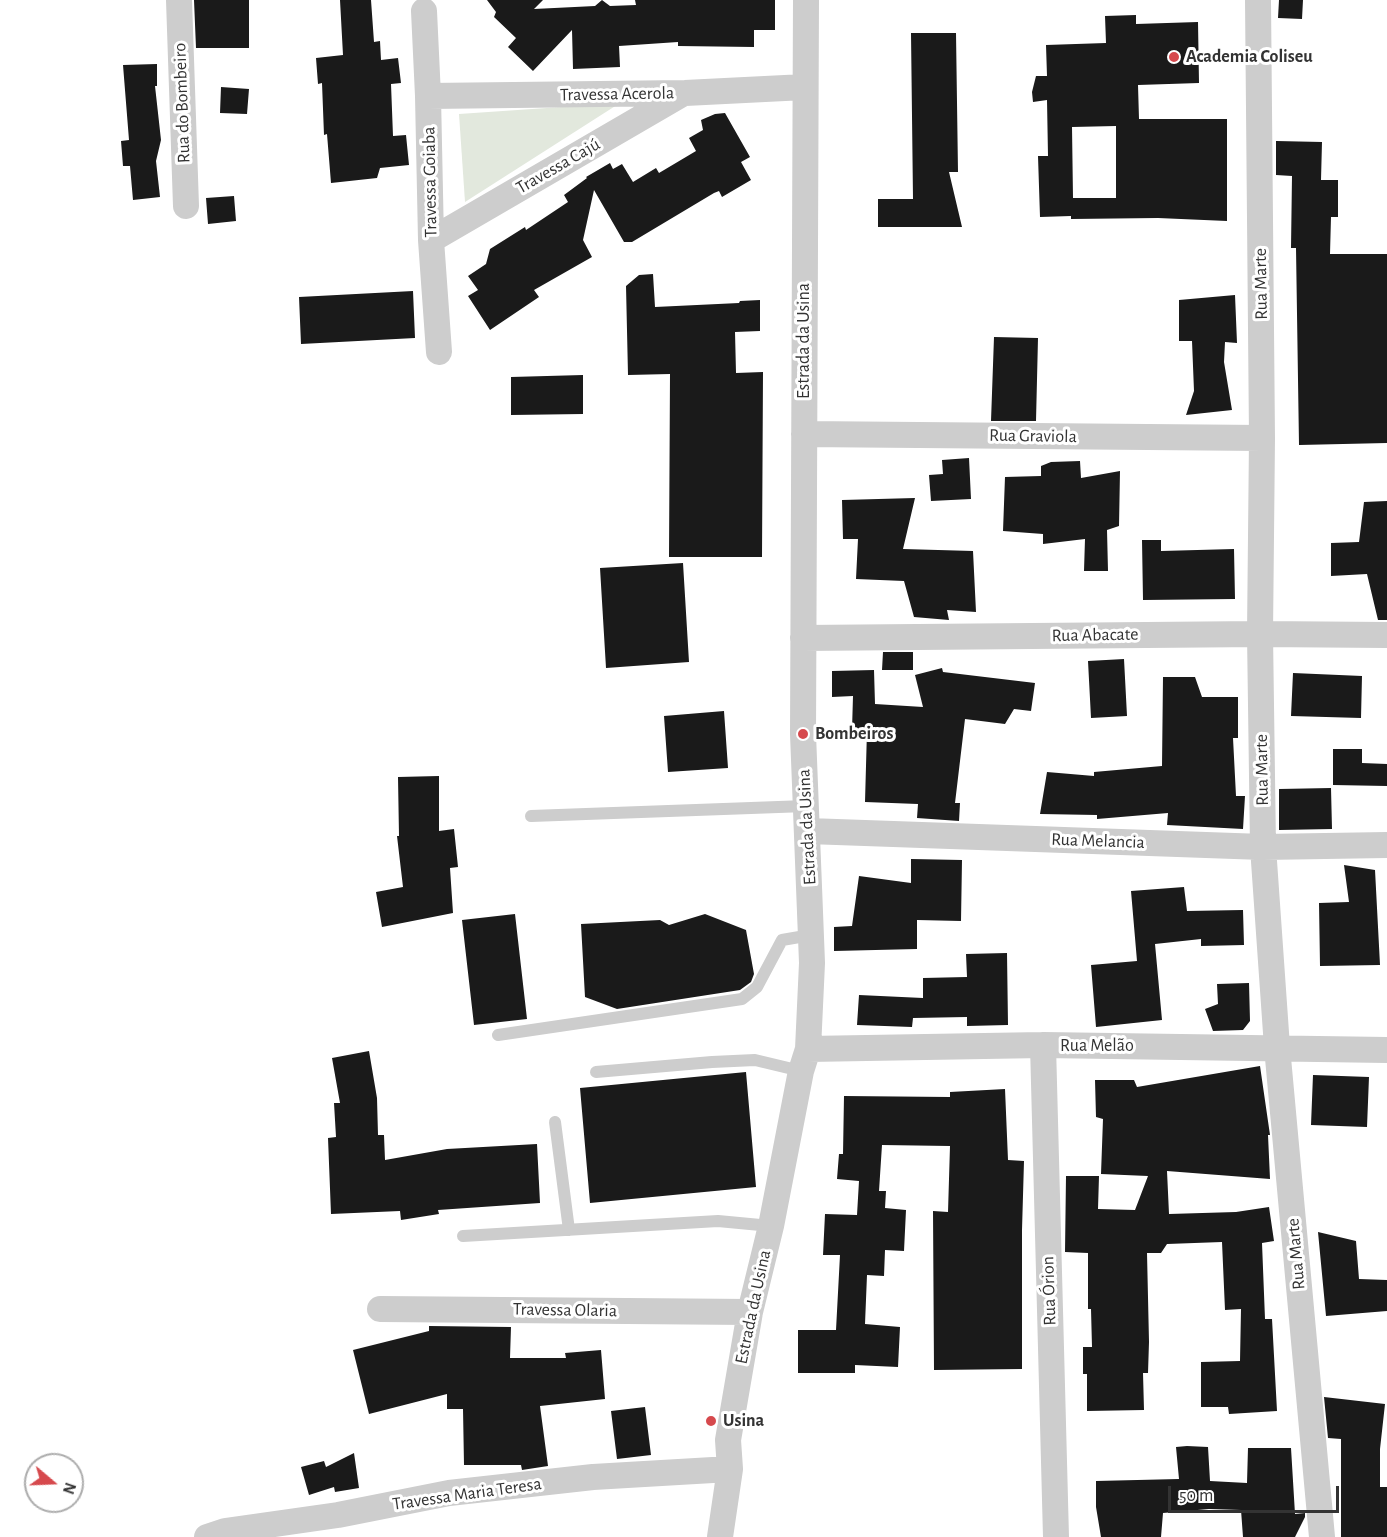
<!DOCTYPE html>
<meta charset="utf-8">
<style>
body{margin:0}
#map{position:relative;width:1387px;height:1537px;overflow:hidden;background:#fff;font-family:"Alegreya Sans",sans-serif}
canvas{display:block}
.north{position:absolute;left:24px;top:1453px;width:60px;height:60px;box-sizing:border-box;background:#fff;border:2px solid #adadad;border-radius:50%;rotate:109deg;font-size:16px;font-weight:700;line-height:24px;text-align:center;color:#333}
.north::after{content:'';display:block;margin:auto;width:21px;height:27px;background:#d6494d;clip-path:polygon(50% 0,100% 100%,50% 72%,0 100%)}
.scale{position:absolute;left:1168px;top:1486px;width:171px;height:27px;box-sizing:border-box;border:3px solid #333;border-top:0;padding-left:8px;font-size:18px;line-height:21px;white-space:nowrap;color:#333;-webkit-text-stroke:4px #fff;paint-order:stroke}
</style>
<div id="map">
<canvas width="1387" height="1537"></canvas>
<div class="north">N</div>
<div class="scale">50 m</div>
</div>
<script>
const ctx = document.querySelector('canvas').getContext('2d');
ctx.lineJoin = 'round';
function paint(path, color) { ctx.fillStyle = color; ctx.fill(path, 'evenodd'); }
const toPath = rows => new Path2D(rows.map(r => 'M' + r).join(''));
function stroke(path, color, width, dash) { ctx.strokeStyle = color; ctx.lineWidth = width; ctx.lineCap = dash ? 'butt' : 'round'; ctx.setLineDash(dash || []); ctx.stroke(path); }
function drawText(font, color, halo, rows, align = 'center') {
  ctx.font = font + ' "Alegreya Sans",sans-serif'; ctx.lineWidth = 6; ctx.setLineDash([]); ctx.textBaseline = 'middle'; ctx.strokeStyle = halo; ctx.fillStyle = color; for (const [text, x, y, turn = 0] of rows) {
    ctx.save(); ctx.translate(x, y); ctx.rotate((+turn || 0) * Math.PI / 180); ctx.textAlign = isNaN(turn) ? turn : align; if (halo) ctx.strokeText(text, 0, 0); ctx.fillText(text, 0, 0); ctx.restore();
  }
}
const green = toPath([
 [620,103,465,202,459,114]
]);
const building = toPath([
 [194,0,249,0,249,48,196,48],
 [340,0,371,0,374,42,380,41,381,60,398,58,401,83,391,84,393,136,406,135,409,165,380,168,377,178,331,183,327,134,324,135,322,83,318,84,316,58,343,55],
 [487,0,543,0,534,9,595,6,602,0,610,6,636,5,635,0,775,0,775,30,754,30,754,47,678,46,678,42,619,46,620,67,573,69,572,30,533,71,508,47,516,38,494,17,496,12],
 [1279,0,1303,0,1302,19,1278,18],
 [1136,15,1136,24,1198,22,1199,83,1138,85,1139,119,1227,119,1227,221,1158,218,1071,219,1071,216,1040,217,1038,156,1048,156,1047,100,1033,102,1032,92,1036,76,1047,76,1046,45,1106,43,1105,16],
 [1116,126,1116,198,1073,198,1072,127],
 [911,33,956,33,958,172,949,172,962,227,878,227,878,199,913,199],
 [157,64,157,86,155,86,161,140,156,161,160,197,133,200,130,166,123,166,121,141,129,140,123,65],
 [221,87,249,89,247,114,220,113],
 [725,113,750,157,741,162,751,180,722,197,719,191,714,193,632,242,624,242,594,190,583,240,592,257,534,290,539,297,490,330,468,296,478,290,468,276,486,264,490,249,525,227,526,230,568,202,564,195,587,178,586,177,610,163,613,169,622,164,633,182,656,168,659,173,696,151,689,138,703,130,701,120,715,114],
 [1276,141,1322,142,1321,180,1338,180,1338,217,1331,217,1330,254,1387,254,1387,443,1299,445,1296,248,1291,248,1292,176,1276,175],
 [234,196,236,221,208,224,206,198],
 [653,274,655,307,739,303,740,301,760,300,760,331,735,332,736,373,763,372,762,557,669,557,670,374,628,375,626,286,639,275],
 [413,291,415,338,301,344,299,297],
 [1235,295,1237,343,1225,342,1224,362,1232,410,1186,415,1194,391,1192,341,1179,341,1179,300],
 [994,337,1038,338,1036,421,991,421],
 [583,375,583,414,511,415,511,377],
 [969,458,971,499,931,501,929,475,943,474,942,460],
 [1080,461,1081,478,1120,471,1119,526,1107,530,1108,571,1084,571,1085,539,1043,544,1043,534,1003,531,1005,477,1041,476,1041,466,1051,462],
 [915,498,903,549,973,551,976,612,947,610,949,620,914,617,904,581,856,579,858,539,843,539,842,500],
 [1387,501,1387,620,1378,620,1367,574,1331,576,1331,543,1359,542,1364,502],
 [1142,540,1161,540,1161,551,1234,549,1235,599,1143,600],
 [683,563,689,662,606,668,600,568],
 [883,652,913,652,913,670,882,670],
 [1124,659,1127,716,1091,718,1088,661],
 [942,668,943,672,1035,683,1031,711,1014,709,1005,724,965,719,955,803,960,803,959,821,917,818,918,804,865,802,867,730,852,730,853,696,832,697,832,671,874,670,875,704,923,707,915,675],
 [1293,673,1362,676,1361,718,1291,716],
 [1163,677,1195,677,1202,697,1238,697,1238,738,1233,738,1236,796,1245,796,1243,829,1167,825,1168,813,1097,819,1097,815,1040,814,1047,772,1094,776,1094,772,1162,766],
 [724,711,728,768,668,772,664,716],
 [1333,749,1362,749,1362,763,1387,764,1387,786,1333,785],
 [439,776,439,831,454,829,458,867,450,868,453,913,382,927,376,892,403,887,397,836,399,836,398,777],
 [1331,788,1332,829,1279,830,1279,789],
 [911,859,962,860,961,921,917,920,917,949,834,951,834,927,852,926,859,876,911,883],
 [1344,865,1375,870,1380,965,1320,966,1319,903,1349,902],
 [1184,887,1187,911,1243,910,1244,945,1201,946,1201,939,1155,944,1162,1020,1096,1027,1091,965,1137,961,1131,891],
 [515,914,527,1019,474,1025,462,920],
 [705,914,746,930,754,974,751,982,740,990,617,1009,585,997,581,924,660,920,669,925],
 [1007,953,1008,1025,967,1026,967,1017,913,1018,912,1027,857,1025,859,995,923,998,923,978,967,977,966,954],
 [1249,983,1250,1021,1243,1030,1213,1031,1205,1009,1218,1004,1217,984],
 [369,1051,377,1098,378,1135,384,1135,385,1160,447,1149,537,1144,540,1203,438,1210,439,1214,401,1220,400,1211,331,1214,328,1138,336,1137,334,1103,340,1103,332,1058],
 [1260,1066,1270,1135,1268,1135,1270,1179,1167,1171,1169,1214,1236,1212,1269,1207,1274,1241,1262,1243,1265,1319,1272,1319,1277,1411,1229,1414,1228,1407,1201,1407,1201,1362,1240,1361,1241,1309,1225,1310,1222,1242,1167,1244,1161,1253,1147,1253,1149,1342,1148,1373,1143,1373,1144,1410,1087,1411,1087,1374,1083,1374,1083,1347,1092,1347,1091,1309,1088,1309,1088,1253,1065,1252,1066,1176,1099,1176,1098,1209,1135,1210,1148,1176,1101,1174,1103,1119,1096,1117,1095,1080,1134,1080,1137,1087],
 [746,1072,756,1187,590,1203,580,1088],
 [1313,1075,1369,1077,1367,1127,1311,1125],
 [1005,1089,1008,1160,1024,1161,1022,1230,1022,1369,934,1370,933,1211,948,1212,950,1146,882,1145,879,1191,886,1191,885,1208,906,1210,904,1251,885,1250,884,1276,867,1275,865,1324,900,1327,898,1367,855,1365,855,1373,798,1373,798,1330,836,1330,840,1255,823,1255,825,1214,857,1215,859,1181,837,1179,839,1154,843,1154,844,1096,950,1097,950,1092],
 [1318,1232,1356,1241,1359,1279,1387,1280,1387,1311,1326,1316],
 [429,1326,511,1327,510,1358,566,1358,565,1353,601,1350,605,1399,540,1406,548,1466,522,1470,521,1465,464,1465,463,1409,447,1409,447,1394,369,1414,353,1350,429,1331],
 [1324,1397,1385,1404,1380,1449,1380,1487,1387,1487,1387,1537,1341,1537,1341,1439,1328,1438],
 [645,1407,651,1455,617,1459,611,1411],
 [1187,1446,1208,1447,1210,1481,1247,1483,1248,1448,1291,1448,1295,1514,1305,1513,1305,1517,1295,1537,1243,1537,1241,1510,1209,1509,1163,1513,1161,1537,1101,1537,1096,1507,1096,1481,1179,1479,1176,1447],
 [354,1453,359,1488,335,1492,334,1487,309,1495,301,1467,324,1461,326,1467]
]);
const lane = toPath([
 [531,816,806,806],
 [498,1035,742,999,757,987,782,940,811,935],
 [596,1072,712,1062,755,1060,801,1071],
 [555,1122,569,1230],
 [463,1236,718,1221,771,1226]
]);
const street = toPath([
 [179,0,186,206],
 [1258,0,1262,438,1260,634,1263,847,1277,1047,1322,1537],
 [424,11,428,96,431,240,439,352],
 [428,96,685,93,805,87],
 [431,240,682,94],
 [804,434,1262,438],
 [803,638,1260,634,1387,635],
 [808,831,1263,847,1387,845],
 [1043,1045,1056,1537],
 [808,1049,1043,1045,1387,1050],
 [380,1309,750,1312],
 [207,1537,225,1531,338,1515,449,1493,593,1477,730,1469],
 [720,1537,730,1469,728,1440,750,1312,771,1226,801,1071,808,1049,812,963,803,734,806,0]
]);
const markers = [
 [1174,57,6,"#d6494d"],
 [803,734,6,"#d6494d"],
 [711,1421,6,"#d6494d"]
];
const poiNames = [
 ["Academia Coliseu",1186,57],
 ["Bombeiros",815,734],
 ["Usina",723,1421]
];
const streetNames = [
 ["Travessa Acerola",617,94,-1],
 ["Rua do Bombeiro",182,103,-92],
 ["Travessa Cajú",558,166,-30],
 ["Travessa Goiaba",430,182,-91],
 ["Rua Marte",1261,284,-91],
 ["Estrada da Usina",804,341,-90],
 ["Rua Graviola",1033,436,1],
 ["Rua Abacate",1095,635,-1],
 ["Rua Marte",1262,770,-91],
 ["Estrada da Usina",807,827,-93],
 ["Rua Melancia",1098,841,2],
 ["Rua Melão",1097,1046],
 ["Rua Marte",1296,1254,-95],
 ["Rua Órion",1049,1291,-92],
 ["Estrada da Usina",753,1307,-78],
 ["Travessa Olaria",565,1310,1],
 ["Travessa Maria Teresa",467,1494,-8]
];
paint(green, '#e2e8dd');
paint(building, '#1a1a1a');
stroke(lane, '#cdcdcd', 12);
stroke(street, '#cdcdcd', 26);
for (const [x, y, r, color] of markers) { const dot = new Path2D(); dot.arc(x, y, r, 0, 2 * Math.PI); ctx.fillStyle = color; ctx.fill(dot); stroke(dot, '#fff', 2); }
drawText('bold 18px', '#333', '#fff', poiNames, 'left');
drawText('18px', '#333', '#fff', streetNames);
</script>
